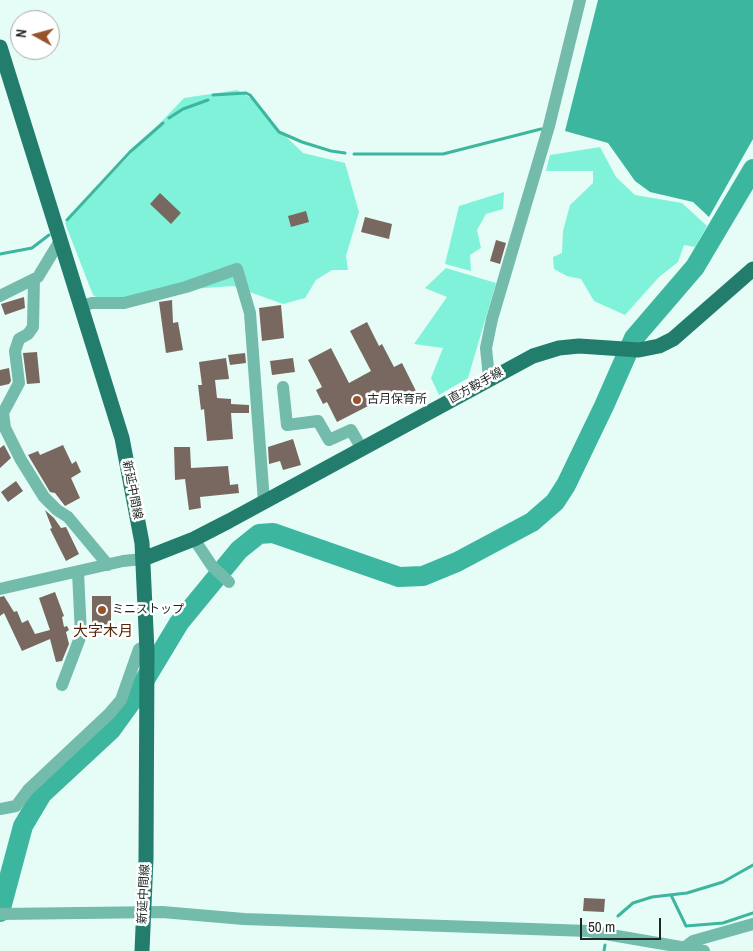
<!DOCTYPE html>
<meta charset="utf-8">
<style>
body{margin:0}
#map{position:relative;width:753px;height:951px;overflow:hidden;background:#e6fcf6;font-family:"Archivo Narrow",sans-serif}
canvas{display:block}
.north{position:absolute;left:10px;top:10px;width:50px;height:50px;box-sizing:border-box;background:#fff;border:1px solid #a5a9a8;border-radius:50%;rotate:277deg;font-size:14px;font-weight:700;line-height:20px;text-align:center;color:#1f2725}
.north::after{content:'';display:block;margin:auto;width:18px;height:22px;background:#99532c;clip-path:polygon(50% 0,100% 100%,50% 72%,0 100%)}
.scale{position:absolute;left:580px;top:918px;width:81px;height:22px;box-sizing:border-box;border:2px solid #1f2725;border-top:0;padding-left:6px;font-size:15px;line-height:18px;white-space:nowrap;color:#1f2725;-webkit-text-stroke:4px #fff;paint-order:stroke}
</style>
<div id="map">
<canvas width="753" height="951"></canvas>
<div class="north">N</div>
<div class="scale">50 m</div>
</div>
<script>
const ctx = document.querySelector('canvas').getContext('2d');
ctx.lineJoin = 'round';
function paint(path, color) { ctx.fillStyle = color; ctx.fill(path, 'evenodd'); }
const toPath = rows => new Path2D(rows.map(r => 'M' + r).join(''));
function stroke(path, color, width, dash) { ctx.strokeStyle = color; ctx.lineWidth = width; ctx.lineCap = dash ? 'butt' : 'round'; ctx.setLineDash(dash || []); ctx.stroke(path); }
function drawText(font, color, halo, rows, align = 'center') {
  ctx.font = font + ' "Archivo Narrow","Noto Sans JP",sans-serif'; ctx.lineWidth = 5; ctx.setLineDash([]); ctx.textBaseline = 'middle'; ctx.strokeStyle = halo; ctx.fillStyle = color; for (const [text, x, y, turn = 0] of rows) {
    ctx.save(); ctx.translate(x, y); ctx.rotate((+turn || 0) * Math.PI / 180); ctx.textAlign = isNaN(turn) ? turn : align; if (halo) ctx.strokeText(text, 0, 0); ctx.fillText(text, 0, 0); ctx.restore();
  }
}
const green = toPath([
 [237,90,254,100,279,130,303,153,345,163,359,212,346,256,348,270,332,270,316,280,305,298,283,304,233,286,191,289,105,304,93,295,65,223,184,98],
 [600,147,616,177,635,195,682,203,707,226,695,247,684,245,678,262,659,277,625,315,594,301,581,279,567,276,554,269,553,257,562,253,563,231,570,205,593,183,593,171,546,171,550,155],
 [504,192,503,209,486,214,477,230,481,248,470,255,471,271,445,264,459,206],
 [446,268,496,283,468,378,439,395,431,378,443,348,414,344,447,297,425,288]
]);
const water = toPath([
 [598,0,753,0,753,139,709,217,693,202,650,192,635,181,608,143,565,131]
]);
const stream = toPath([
 [213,95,246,93,250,95,279,132,302,142,331,151,345,153],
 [169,118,183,109,208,100],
 [354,154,443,154,541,129],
 [67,220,130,152,163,123],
 [0,254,32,248,49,235],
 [671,895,686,926,723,923,753,913],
 [618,916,633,903,652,897,687,893,723,882,753,865],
 [604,951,605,945]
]);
const river = toPath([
 [0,912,23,826,42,794,111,730,132,701,179,623,239,550,259,534,273,533,399,577,423,576,457,562,532,522,555,502,566,485,604,406,634,338,695,267,753,169]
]);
const building = toPath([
 [160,193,181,213,171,224,150,204],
 [306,211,309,222,291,227,288,216],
 [365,217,392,224,389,239,361,232],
 [496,240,506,243,500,264,490,261],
 [24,297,25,308,5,315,1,304],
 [172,300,173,323,178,322,183,350,166,353,159,302],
 [281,305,284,338,262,341,259,308],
 [367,322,379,346,382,344,394,367,402,363,417,393,398,403,391,391,371,402,372,404,337,422,327,402,323,404,316,390,322,387,308,360,331,348,349,383,371,371,350,331],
 [37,352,40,383,27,384,23,353],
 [245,353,246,363,230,365,228,355],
 [226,358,229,379,215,380,217,398,231,399,231,404,249,405,249,413,231,413,233,439,207,441,204,409,201,410,198,385,202,385,199,362],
 [293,358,295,372,272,375,270,361],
 [9,368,11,381,9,384,0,386,0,370],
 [293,439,301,465,283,470,280,461,269,464,268,447],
 [4,445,11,458,0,468,0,448],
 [63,445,72,464,76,461,81,472,71,478,80,498,65,506,55,493,50,492,28,455,38,451,40,455],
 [174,447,190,447,191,468,228,466,230,485,238,484,239,493,200,497,201,508,189,510,185,479,175,480],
 [16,481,23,491,8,502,1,492],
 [45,510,54,518,61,528,66,527,79,554,66,561,50,529,52,528],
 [55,592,64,616,62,617,64,627,67,626,69,630,66,632,69,644,62,661,56,662,50,639,22,651,4,613,0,616,0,597,4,596,14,612,17,611,22,623,28,620,35,634,50,630,39,598],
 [92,596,111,596,111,626,92,626],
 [584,898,605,899,604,912,583,911]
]);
const minor = toPath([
 [34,279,33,327,28,334,19,339,15,351,19,383,3,413,5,428,21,460,44,497,57,510,68,517,108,565],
 [0,296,38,277,61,239],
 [82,306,92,303,124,303,186,287,237,269,250,313,264,502],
 [489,378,486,348,492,319,549,126,580,0],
 [283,387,287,425,318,421,329,440,351,430,362,449],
 [194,539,212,566,229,582],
 [0,589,123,561,143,559],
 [62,685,81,635,78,572],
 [0,809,16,806,28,790,109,714,121,700,139,649,147,645],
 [0,914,162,912,244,919,588,931,704,951],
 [685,947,693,941,753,924]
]);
const major = toPath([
 [0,47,122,438,142,543,147,651,146,859,142,951],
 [143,559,194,539,229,521,533,356,559,348,579,346,639,350,659,346,673,339,753,269]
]);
const markers = [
 [357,400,5,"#99532c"],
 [102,610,5,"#99532c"]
];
const streetNames = [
 ["直方鞍手線",476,386,-29],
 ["新延中間線",132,490,79],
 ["新延中間線",144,894,-87]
];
const poiNames = [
 ["古月保育所",367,400],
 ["ミニストップ",112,610]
];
const quarterNames = [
 ["大字木月",103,632]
];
paint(green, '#80f2d9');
paint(water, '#3db69f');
stroke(stream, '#3db69f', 3);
stroke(river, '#3db69f', 20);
paint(building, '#786860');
stroke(minor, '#73bbab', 12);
stroke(major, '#237d6d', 15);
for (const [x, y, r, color] of markers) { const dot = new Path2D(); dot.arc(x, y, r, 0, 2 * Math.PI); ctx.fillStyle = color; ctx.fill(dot); stroke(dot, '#fff', 2); }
drawText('12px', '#1f2725', '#fff', streetNames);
drawText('12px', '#1f2725', '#fff', poiNames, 'left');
drawText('15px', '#542509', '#fff', quarterNames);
</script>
